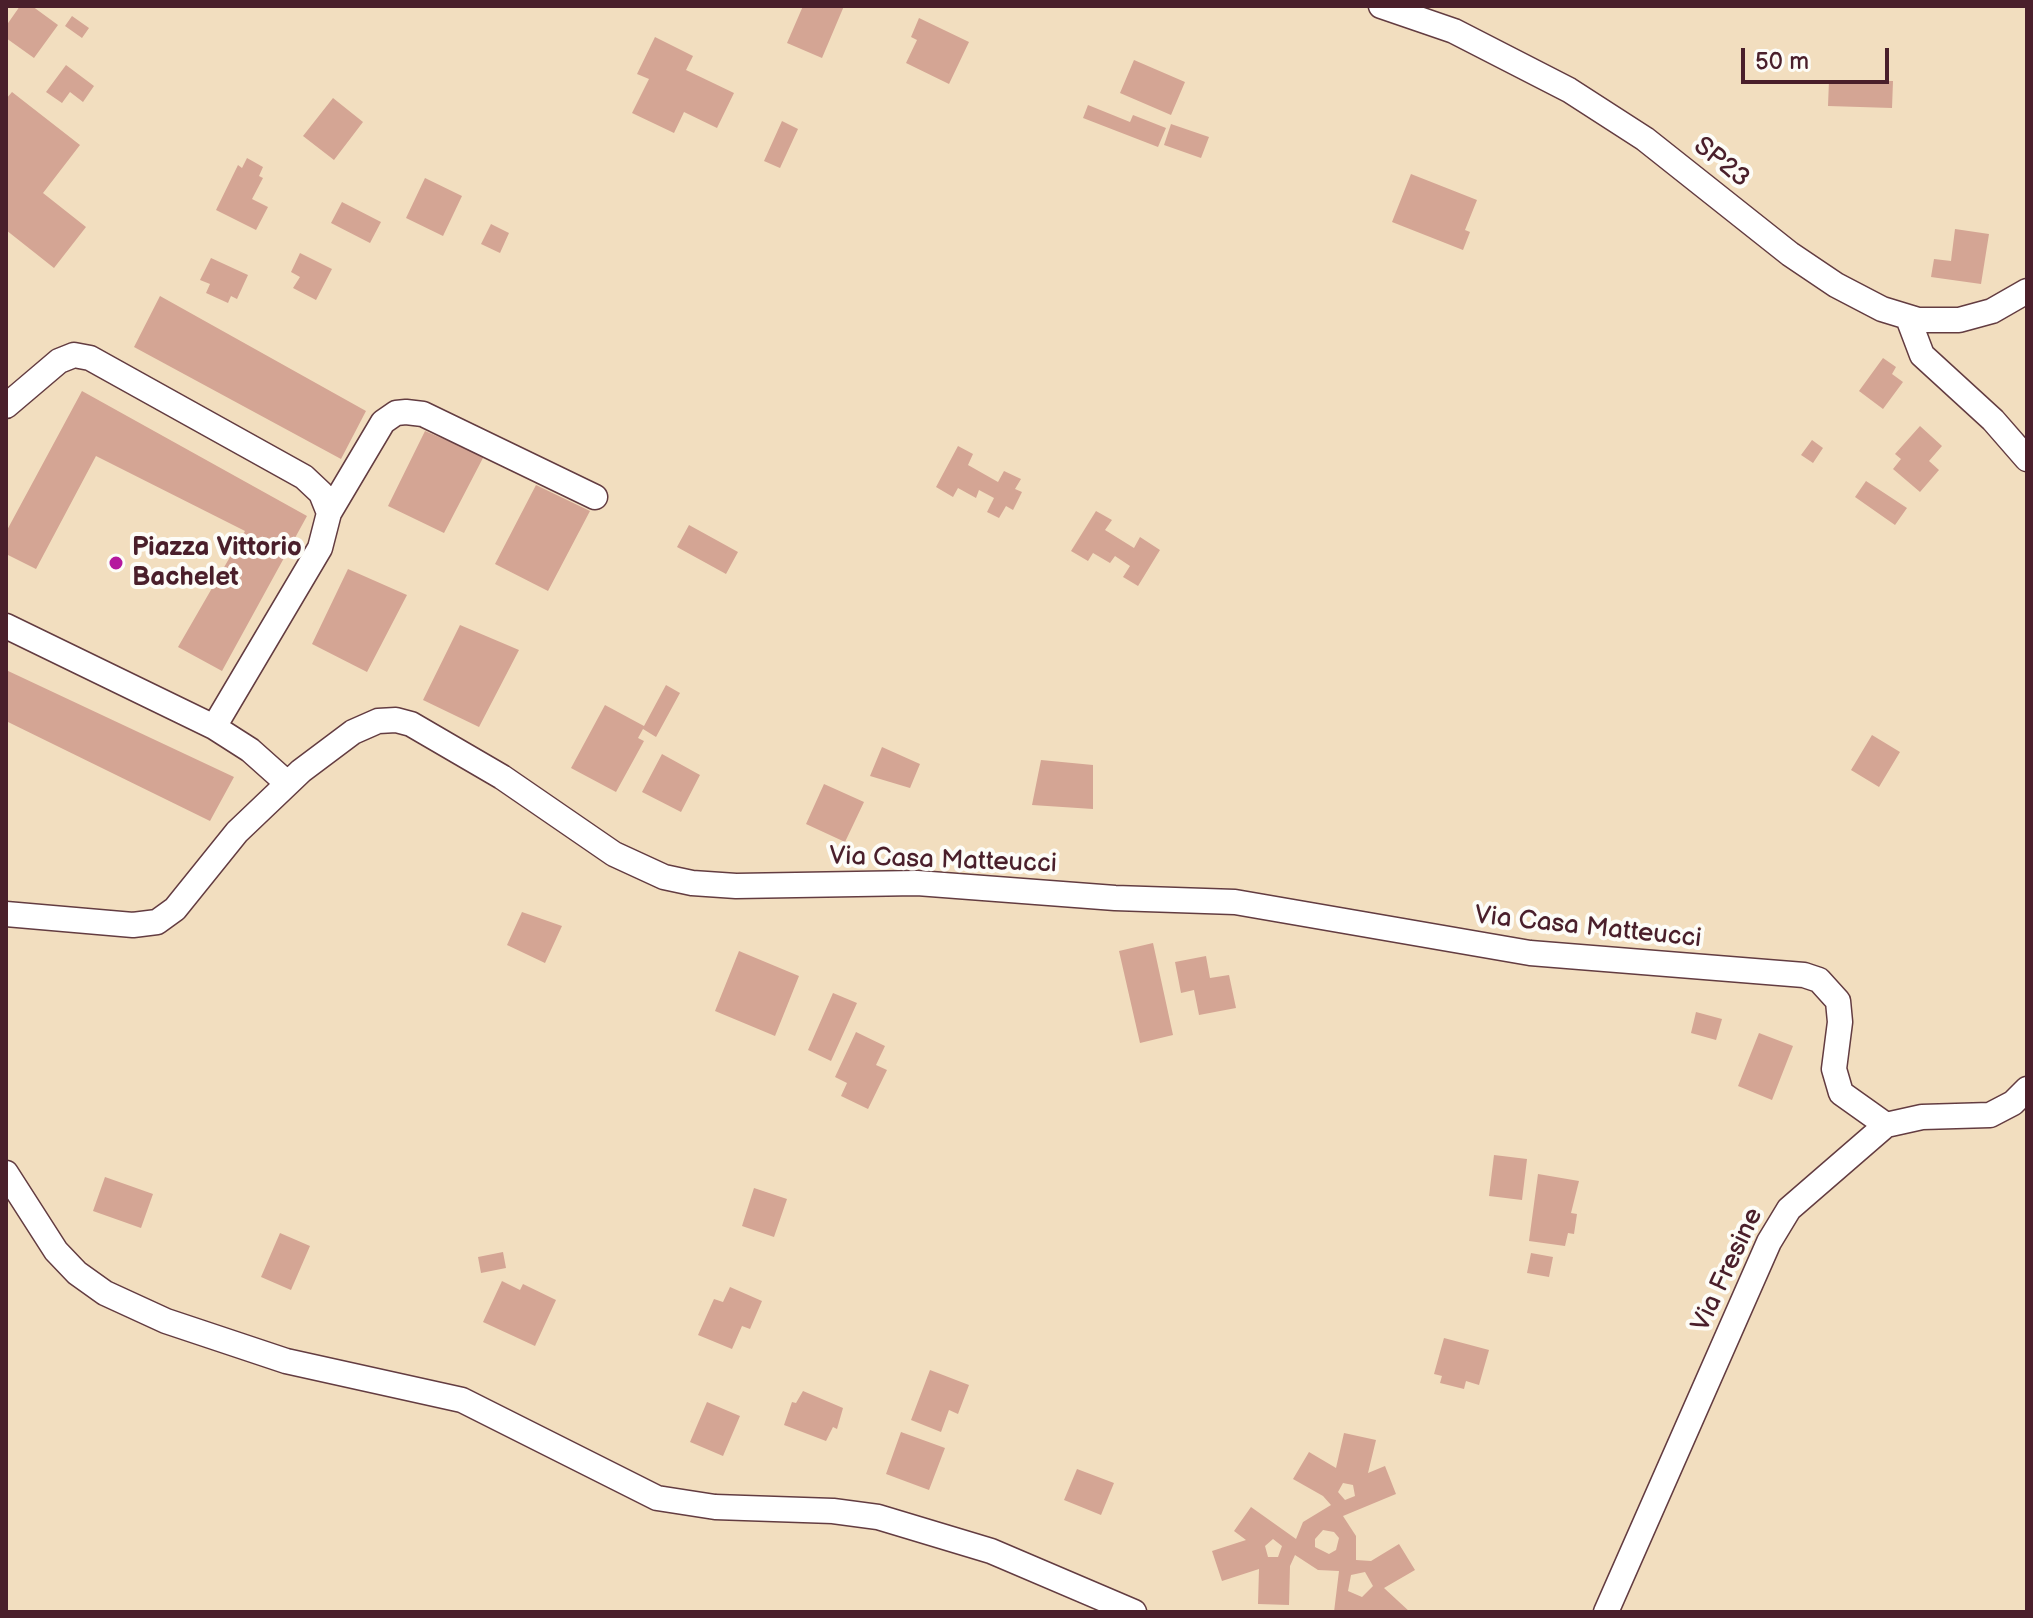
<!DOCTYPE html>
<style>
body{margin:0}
#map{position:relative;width:2033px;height:1618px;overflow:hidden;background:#f2debf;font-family:"Balsamiq Sans",sans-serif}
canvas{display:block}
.frame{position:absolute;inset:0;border:8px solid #4a1f2b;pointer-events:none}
.scale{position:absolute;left:1741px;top:48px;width:148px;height:36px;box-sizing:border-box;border:4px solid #4a1f2b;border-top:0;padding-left:10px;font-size:24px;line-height:28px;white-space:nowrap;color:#4a1f2b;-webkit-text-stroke:6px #fdfcf7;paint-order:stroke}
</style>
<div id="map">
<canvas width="2033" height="1618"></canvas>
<div class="frame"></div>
<div class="scale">50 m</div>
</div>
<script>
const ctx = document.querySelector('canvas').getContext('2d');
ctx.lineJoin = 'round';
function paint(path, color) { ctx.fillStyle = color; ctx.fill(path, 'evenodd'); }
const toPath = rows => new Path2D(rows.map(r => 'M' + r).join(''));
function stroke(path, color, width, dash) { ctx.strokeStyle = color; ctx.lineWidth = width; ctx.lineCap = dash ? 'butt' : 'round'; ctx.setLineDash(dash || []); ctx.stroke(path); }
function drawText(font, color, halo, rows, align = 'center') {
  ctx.font = font + ' "Balsamiq Sans",sans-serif'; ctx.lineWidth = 8; ctx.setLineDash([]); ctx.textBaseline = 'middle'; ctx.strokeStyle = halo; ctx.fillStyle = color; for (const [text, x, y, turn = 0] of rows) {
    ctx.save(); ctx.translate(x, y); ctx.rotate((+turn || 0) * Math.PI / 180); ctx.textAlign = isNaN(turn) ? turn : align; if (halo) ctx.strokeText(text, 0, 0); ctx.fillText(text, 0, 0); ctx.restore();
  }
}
const building = toPath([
 [20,6,32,6,58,25,34,58,6,38,6,26],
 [803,6,844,6,822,58,787,43],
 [72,16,89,28,82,38,65,26],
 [919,18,969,42,949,84,906,63,917,40,911,37],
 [655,37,693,56,686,70,734,93,717,128,684,112,674,133,632,113,649,79,637,74],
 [1134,60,1185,82,1171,115,1120,93],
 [66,65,94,86,83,102,70,92,62,103,46,92],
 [1829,80,1893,81,1892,108,1828,106],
 [12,92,80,145,43,193,86,227,54,268,6,230,6,99],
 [333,98,363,122,334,160,303,136],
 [1088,105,1130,122,1133,115,1166,128,1158,147,1083,118],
 [782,121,798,129,780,168,764,161],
 [1171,124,1209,137,1201,158,1164,145],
 [247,158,263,167,259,176,263,178,252,199,268,207,256,230,216,210,238,165,242,168],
 [1411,174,1477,200,1465,230,1470,232,1463,250,1392,222],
 [425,178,462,196,443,236,406,218],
 [342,202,381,222,370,243,331,223],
 [491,224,509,233,500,253,481,244],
 [1955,229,1989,234,1981,284,1931,277,1934,259,1951,261],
 [300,253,332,269,316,300,293,288,300,277,291,272],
 [211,258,248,275,237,299,231,296,228,303,206,293,210,284,200,280],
 [160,296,366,411,341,459,134,347],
 [1883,358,1896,367,1892,374,1903,382,1883,409,1859,391],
 [82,391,307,516,222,671,178,647,245,531,96,456,36,569,6,554,6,532],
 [1920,426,1942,446,1929,461,1939,470,1920,492,1893,469,1901,459,1895,454],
 [425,431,484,456,444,533,388,506],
 [1812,440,1823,448,1813,463,1801,455],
 [958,446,973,454,968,465,998,482,1004,471,1021,479,1015,489,1022,492,1013,510,1006,506,999,518,987,512,994,498,979,490,976,498,958,488,953,497,936,487],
 [1866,481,1907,508,1895,525,1855,497],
 [536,485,590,511,548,591,495,564],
 [1096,511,1112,520,1105,530,1134,548,1140,537,1160,550,1138,586,1123,577,1130,566,1115,556,1110,563,1093,553,1088,561,1071,551],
 [689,525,738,552,726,574,677,547],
 [348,569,407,595,367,672,312,644],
 [460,625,519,650,479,727,423,700],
 [6,670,234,777,210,821,6,721],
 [666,685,680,693,656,737,643,729,638,738,644,741,616,792,571,768,605,705,644,726],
 [1872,735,1900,752,1879,787,1851,770],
 [882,747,920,764,910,788,870,776],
 [662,754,700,775,681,812,642,792],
 [1041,760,1093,765,1093,809,1032,805],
 [824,784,864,802,845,842,806,824],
 [522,912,562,926,545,963,507,945],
 [1153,943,1173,1035,1140,1043,1119,951],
 [739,951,799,976,775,1036,715,1011],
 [1206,956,1210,978,1229,975,1236,1008,1199,1015,1194,990,1181,993,1175,962],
 [833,993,857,1003,831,1061,808,1050],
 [1696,1012,1722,1019,1716,1040,1691,1033],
 [856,1032,885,1046,876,1065,887,1070,868,1109,841,1096,847,1083,835,1077],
 [1759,1033,1793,1046,1772,1100,1738,1086],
 [1494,1155,1527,1159,1522,1200,1489,1196],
 [1538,1174,1579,1181,1571,1213,1577,1214,1574,1234,1568,1233,1565,1246,1529,1241],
 [105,1177,153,1194,141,1228,93,1211],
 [754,1188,787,1199,774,1237,742,1226],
 [280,1233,310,1246,291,1290,261,1277],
 [503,1252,506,1268,481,1273,478,1257],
 [1531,1253,1553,1257,1549,1277,1527,1273],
 [502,1281,520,1290,523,1284,556,1300,535,1346,483,1322],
 [730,1287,762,1301,750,1329,742,1326,732,1349,698,1335,714,1299,723,1302],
 [1444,1338,1489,1350,1479,1385,1466,1381,1464,1389,1440,1383,1442,1376,1434,1374],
 [930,1370,969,1385,958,1414,949,1410,941,1432,911,1420],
 [803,1391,843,1408,837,1429,833,1427,826,1441,784,1425,792,1402,796,1403],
 [707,1402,740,1416,723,1456,690,1442],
 [901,1432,945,1448,929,1490,886,1474],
 [1344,1433,1376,1440,1368,1473,1385,1466,1396,1494,1343,1516,1356,1536,1356,1560,1371,1561,1399,1544,1415,1570,1384,1588,1410,1612,1334,1612,1339,1571,1318,1570,1295,1555,1290,1566,1289,1605,1258,1604,1259,1569,1222,1581,1212,1551,1246,1540,1234,1531,1251,1507,1296,1539,1303,1522,1331,1505,1323,1496,1293,1479,1309,1452,1336,1468],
 [1343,1483,1353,1485,1355,1496,1345,1500,1338,1492],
 [1323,1530,1334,1532,1339,1538,1336,1550,1329,1554,1315,1547,1315,1539],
 [1273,1539,1282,1546,1278,1557,1268,1557,1265,1546],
 [1365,1572,1373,1586,1362,1597,1348,1591,1351,1575],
 [1077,1469,1114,1483,1101,1515,1064,1500]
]);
const minor = toPath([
 [1381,6,1454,31,1569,90,1645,139,1790,254,1836,285,1882,309,1918,320,1959,320,1992,311,2027,291],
 [1908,318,1922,355,1993,420,2027,459],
 [6,406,59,361,74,355,90,358,304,477,321,493,329,513,320,548,214,727],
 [329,513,383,422,396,413,406,412,423,414,595,497],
 [6,626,214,727,250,750,287,783],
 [6,914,133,925,157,922,175,909,237,832,301,771,353,732,378,721,396,720,411,724,502,777,614,854,664,877,692,883,736,886,917,883,1115,898,1235,902,1530,953,1804,975,1819,980,1838,1001,1840,1022,1834,1069,1841,1093,1886,1125],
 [6,1173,56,1251,77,1273,105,1293,166,1321,286,1361,462,1400,657,1498,715,1507,833,1511,878,1517,991,1551,1134,1612],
 [1606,1612,1769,1242,1789,1209,1886,1125,1922,1117,1990,1115,2013,1103,2027,1089]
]);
const markers = [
 [116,563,8,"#b5179e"]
];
const streetNames = [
 ["SP23",1721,163,39],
 ["Via Casa Matteucci",943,861,2],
 ["Via Casa Matteucci",1588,928,6],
 ["Via Fresine",1728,1270,-65]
];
const poiNames = [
 ["Piazza Vittorio",132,548],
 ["Bachelet",132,578]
];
paint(building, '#d4a594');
stroke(minor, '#633c41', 27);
stroke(minor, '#fff', 24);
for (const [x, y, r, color] of markers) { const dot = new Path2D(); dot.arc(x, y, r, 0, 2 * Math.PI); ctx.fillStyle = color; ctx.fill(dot); stroke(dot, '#fdfcf7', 3); }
drawText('26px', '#4a1f2b', '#fdfcf7', streetNames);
drawText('bold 26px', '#4a1f2b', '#fdfcf7', poiNames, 'left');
</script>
